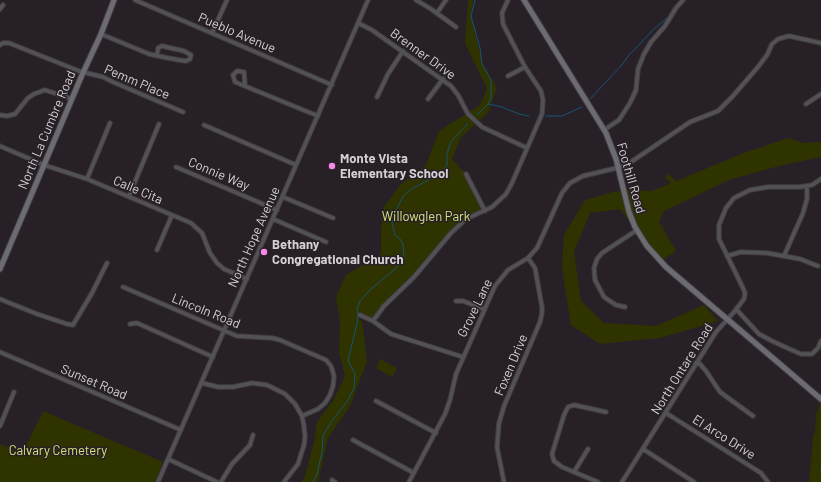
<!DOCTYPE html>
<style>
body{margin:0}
canvas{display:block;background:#272026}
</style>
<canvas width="821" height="482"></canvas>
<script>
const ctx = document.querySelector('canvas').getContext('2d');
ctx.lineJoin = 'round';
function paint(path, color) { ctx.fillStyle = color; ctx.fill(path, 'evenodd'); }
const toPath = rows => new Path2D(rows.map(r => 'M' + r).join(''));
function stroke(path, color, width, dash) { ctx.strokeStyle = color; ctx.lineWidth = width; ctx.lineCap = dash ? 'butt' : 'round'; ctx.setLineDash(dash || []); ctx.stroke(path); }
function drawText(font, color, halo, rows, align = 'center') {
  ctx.font = font + ' Barlow,sans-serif'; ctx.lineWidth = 3; ctx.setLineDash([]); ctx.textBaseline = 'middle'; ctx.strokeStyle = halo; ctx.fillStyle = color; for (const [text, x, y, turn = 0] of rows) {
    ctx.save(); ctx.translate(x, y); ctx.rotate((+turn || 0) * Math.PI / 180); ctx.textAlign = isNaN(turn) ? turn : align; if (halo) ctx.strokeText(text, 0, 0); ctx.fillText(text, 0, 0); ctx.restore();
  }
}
const green = toPath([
 [468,0,473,0,471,16,482,63,497,88,488,113,461,137,452,159,466,174,485,211,472,216,459,225,414,277,390,300,373,321,359,315,358,319,362,321,367,361,350,406,328,438,318,482,301,482,304,479,314,443,317,422,334,399,345,376,339,352,340,322,336,297,346,275,381,254,381,230,384,207,400,185,426,165,439,131,480,105,487,88,465,43],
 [788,138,804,143,821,142,821,157,779,166,729,180,664,211,659,222,676,251,660,262,620,209,590,213,574,252,581,301,604,323,656,326,704,305,718,321,660,338,600,344,571,325,562,269,564,235,585,200,613,192,631,190,652,191,671,183,665,178,668,174,675,180,674,182,741,154],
 [380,359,397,368,392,377,376,368],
 [821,401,821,482,809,482,813,438,815,431,816,415],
 [43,411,163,462,155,482,0,482,0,444,22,454]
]);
const stream = toPath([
 [475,0,471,16,480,48,482,64,491,80,491,98,488,104,477,115],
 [590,99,620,67,630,54,654,29,668,17],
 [488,104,502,107,519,114,529,116],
 [546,116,562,116,582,107],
 [821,469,821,471],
 [313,482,317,474,322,452,323,436,331,422,348,400,354,388,355,374,348,361,358,319,357,309,360,301,370,290,395,269,404,257,403,244,400,239,395,235,392,223,396,210,404,195,413,188,442,173,447,165,447,154,450,143,468,123]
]);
const street = toPath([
 [135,0,332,85],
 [416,0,431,9,456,27],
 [0,9,3,5],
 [437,13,446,0],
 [358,23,372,30,451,86,458,95,468,114,482,127,527,148],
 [212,33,227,0],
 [101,34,149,54,168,58,179,60,186,61,190,59,191,55,184,51,162,46,158,48,157,56],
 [0,45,3,43,9,43,79,71,103,77,113,82,183,112],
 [508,76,525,67],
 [245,85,244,72,237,71,233,75,235,82,318,116],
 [377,97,388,74,403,51],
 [428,99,443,79],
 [806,104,821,94],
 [0,115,7,116,15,114,28,98,34,94,45,90,72,99],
 [204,125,296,165],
 [604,130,619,120,630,103,636,90,638,69,644,54,651,42,665,26,676,8,683,0],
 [0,146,44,165,87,179,191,223,202,233,210,253,217,263,224,269,247,279],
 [176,167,277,210],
 [466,174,485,211],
 [87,179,110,123],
 [129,196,159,124],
 [283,197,333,218],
 [273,219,326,242],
 [157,250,172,215],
 [727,256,741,252,767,253,800,259,818,266],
 [784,256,803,213,807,199,807,186],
 [123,287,237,336,272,338,280,340,326,360,331,366,334,376,333,386,330,395,325,403,318,409,302,416],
 [0,299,37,314,67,324,73,325,92,293,107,263],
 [456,301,463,301,484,309],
 [625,307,616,305,604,297,595,280,594,268,597,259,602,253,637,230],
 [736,309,759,334,772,341,794,351,801,354,812,354,818,348,821,341],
 [360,315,373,321,391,334,463,357],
 [373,321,384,306,414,277,451,233,466,219,492,207,506,194,512,183,542,114,543,100,541,91,525,67,503,24,502,13,508,0],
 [130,324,137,323,213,357],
 [0,352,181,430],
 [696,363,700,364,706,371,720,392,753,416],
 [202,383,218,387,233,387,252,383,267,385,285,394,295,404,302,416,304,426,305,437,304,445,298,464,284,482],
 [376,401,436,433],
 [666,413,761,473,768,482],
 [0,426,14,392],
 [353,440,414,473],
 [643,449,694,482],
 [168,459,217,482],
 [574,472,588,449],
 [332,480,335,482],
 [158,482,368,0],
 [221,482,232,464,250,445,253,435],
 [409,482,445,414,450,400,456,374,495,286,508,270,528,258,537,248,562,193,570,183,583,176,625,166,690,122,718,111,732,97,758,67,767,55,772,44,778,39,789,36,821,43],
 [504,482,497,447,499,423,504,406,540,322,542,313,542,307,535,268,528,258],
 [598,482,562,467,554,461,552,454,564,415,568,407,574,405,606,412],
 [622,482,716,332,734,312,744,299,745,293,743,288,719,239,719,225,726,208,734,198,750,190,768,187,800,187,812,185,821,179]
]);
const secondary = toPath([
 [524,0,606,133,616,159,629,212,635,227,647,246,666,267,821,399],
 [0,269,82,75,101,34,114,0]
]);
const markers = [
 [332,166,4,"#f888ea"],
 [264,252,4,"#f888ea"]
];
const streetNames = [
 ["Pueblo Avenue",237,33,23],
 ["Brenner Drive",423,54,36],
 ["Pemm Place",137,82,23],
 ["North La Cumbre Road",47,130,-67],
 ["Connie Way",219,174,23],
 ["Foothill Road",631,178,74],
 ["Calle Cita",138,190,23],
 ["North Hope Avenue",254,237,-66],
 ["Grove Lane",475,308,-64],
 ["Lincoln Road",206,311,22],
 ["Foxen Drive",511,365,-67],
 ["North Ontare Road",682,369,-58],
 ["Sunset Road",94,382,23],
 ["El Arco Drive",724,437,32]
];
const poiNames = [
 ["Monte Vista",340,159],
 ["Elementary School",340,174],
 ["Bethany",272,245],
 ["Congregational Church",272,260]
];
const parkNames = [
 ["Willowglen Park",426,217],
 ["Calvary Cemetery",58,451]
];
paint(green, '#2e3300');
stroke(stream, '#185376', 1);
stroke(street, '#433c42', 5.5);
stroke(secondary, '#433c42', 7);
stroke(street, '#525155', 3.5);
stroke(secondary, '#6c6b71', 5);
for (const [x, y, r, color] of markers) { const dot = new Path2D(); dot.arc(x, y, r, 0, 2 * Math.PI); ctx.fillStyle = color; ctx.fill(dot); stroke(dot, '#272026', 1.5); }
drawText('13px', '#d5d0d4', '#272026', streetNames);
drawText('bold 13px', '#d5d0d4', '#272026', poiNames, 'left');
drawText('13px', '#d2e377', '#272026', parkNames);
</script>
